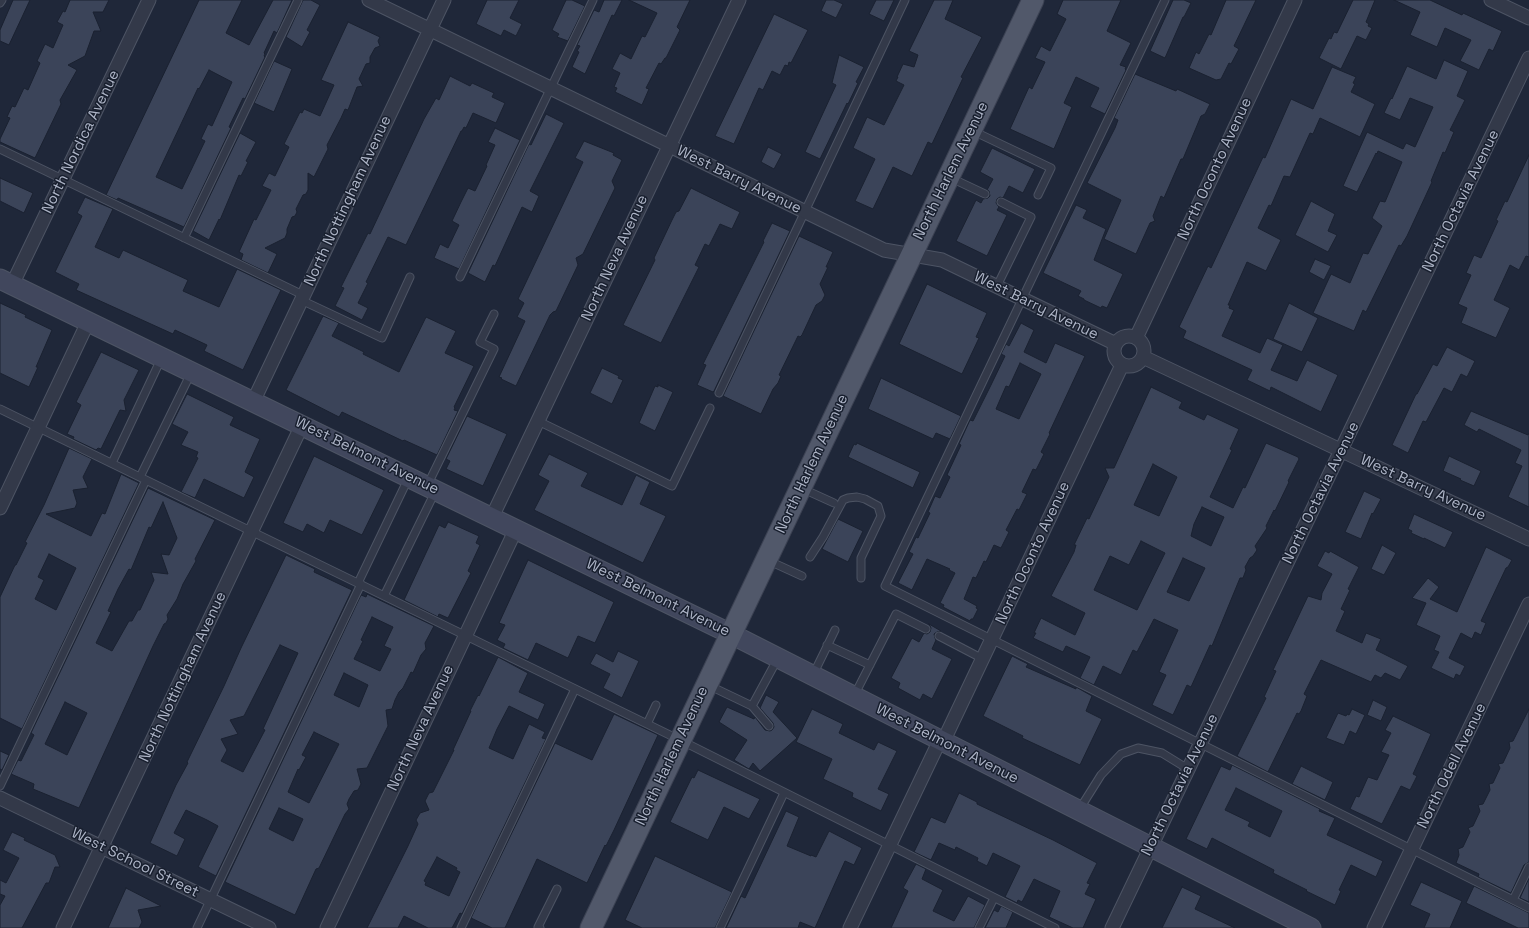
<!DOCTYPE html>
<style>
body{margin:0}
canvas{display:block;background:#1f2739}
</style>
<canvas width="1529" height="928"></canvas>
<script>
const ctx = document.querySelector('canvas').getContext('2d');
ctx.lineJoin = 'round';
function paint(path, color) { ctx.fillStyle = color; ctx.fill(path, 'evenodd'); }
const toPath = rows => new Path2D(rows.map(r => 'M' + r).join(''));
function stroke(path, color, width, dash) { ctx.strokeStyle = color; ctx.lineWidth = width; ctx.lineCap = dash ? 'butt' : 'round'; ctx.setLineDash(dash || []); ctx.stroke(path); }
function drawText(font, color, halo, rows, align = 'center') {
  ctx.font = font + ' "Space Grotesk",sans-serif'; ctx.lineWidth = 3; ctx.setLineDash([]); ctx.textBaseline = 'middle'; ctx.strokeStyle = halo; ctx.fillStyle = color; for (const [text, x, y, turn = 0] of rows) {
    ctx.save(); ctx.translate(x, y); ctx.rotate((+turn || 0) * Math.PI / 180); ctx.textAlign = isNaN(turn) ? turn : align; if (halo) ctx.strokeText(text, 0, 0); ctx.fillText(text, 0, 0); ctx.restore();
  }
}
const building = toPath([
 [13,0,30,0,9,45,0,41,0,30,13,0],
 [70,0,109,0,103,12,93,12,101,31,94,31,85,56,68,65,77,70,60,100,61,104,35,158,0,142,0,139,10,118,7,117,12,106,15,107,24,88,28,90,40,63,37,61,45,44,53,48,63,25,57,22,63,11,65,12,70,0],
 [199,0,242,0,226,33,249,45,273,0,292,0,277,33,274,31,264,53,265,54,264,56,265,57,245,99,243,98,229,127,231,128,184,227,118,198,117,200,106,195,199,0],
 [209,70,232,82,212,126,208,124,201,139,205,141,182,189,156,177,198,88,199,89,209,70],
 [303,0,311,0,320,5,307,30,310,32,302,47,286,37,303,0],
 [487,0,519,0,510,18,522,24,516,36,504,30,501,36,476,24,487,0],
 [566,0,572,0,585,6,568,41,557,37,559,34,552,30,566,0],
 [604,0,622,0,614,16,612,15,585,74,572,67,579,52,577,51,580,46,577,45,594,10,599,12,604,0],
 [629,0,690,0,677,27,680,30,666,58,665,58,661,64,659,63,646,88,649,89,642,105,615,92,617,88,614,87,620,73,612,69,620,53,631,59,642,36,645,37,657,13,629,0],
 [826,0,834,0,843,4,836,18,821,11,826,0],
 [876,0,894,0,884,21,869,14,876,0],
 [934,0,953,0,945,19,982,37,961,77,963,78,932,144,928,142,912,176,893,167,873,209,855,201,875,159,853,148,867,117,884,125,904,85,896,81,898,77,897,77,903,64,914,67,918,55,909,51,934,0],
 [1063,0,1121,0,1107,31,1131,43,1120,65,1126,67,1125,69,1126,70,1105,114,1090,107,1099,88,1076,77,1064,103,1072,107,1054,149,1010,129,1029,87,1032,89,1045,62,1035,58,1041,46,1050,51,1066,19,1057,14,1063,0],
 [1173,0,1184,0,1191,3,1184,17,1183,17,1165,58,1150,51,1173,0],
 [1226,0,1256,0,1234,46,1239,49,1231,64,1229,63,1221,79,1216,80,1189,68,1196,52,1199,54,1209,34,1211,35,1226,0],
 [1353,0,1375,0,1366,22,1369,24,1368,26,1372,28,1366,40,1357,36,1341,69,1319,58,1329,38,1331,39,1334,32,1337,33,1353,0],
 [1394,0,1430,0,1462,15,1463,13,1502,31,1493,51,1489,49,1479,70,1460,61,1471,40,1445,28,1437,47,1410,35,1420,12,1394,0],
 [774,14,808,30,791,63,789,62,788,66,785,65,780,75,772,71,763,90,759,88,734,144,715,136,774,14],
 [348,22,380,37,378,41,380,46,375,48,370,57,370,63,366,64,359,79,363,86,357,87,348,110,345,109,341,118,327,145,328,149,314,177,308,173,308,190,306,194,303,195,296,209,297,212,295,216,292,217,287,229,287,233,285,238,265,248,277,254,268,273,241,260,243,254,239,252,254,219,256,220,271,190,262,186,269,173,275,176,289,147,284,144,300,112,302,113,304,109,320,116,334,85,321,80,348,22],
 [839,55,864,67,856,82,858,83,848,104,847,103,820,159,805,152,836,85,832,83,839,55],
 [1444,60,1468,71,1457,96,1465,100,1450,130,1454,132,1445,153,1443,152,1431,181,1432,182,1407,236,1401,246,1399,245,1366,312,1363,310,1354,331,1313,313,1331,274,1350,283,1363,253,1368,254,1382,226,1372,218,1380,201,1385,202,1402,162,1378,151,1377,154,1376,153,1357,192,1343,186,1367,132,1403,149,1406,143,1415,147,1433,107,1410,98,1400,120,1384,113,1391,98,1392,99,1407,66,1436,79,1444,60],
 [274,61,292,69,274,112,254,103,274,61],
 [1332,67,1356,77,1353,83,1355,84,1351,92,1375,104,1360,137,1320,118,1313,134,1310,133,1290,177,1284,176,1271,206,1269,205,1258,228,1281,240,1266,271,1247,262,1228,305,1230,305,1229,308,1234,310,1222,336,1260,353,1267,338,1283,345,1271,370,1297,381,1307,360,1338,375,1321,412,1271,387,1270,391,1247,380,1252,370,1183,338,1186,331,1179,327,1208,266,1211,268,1256,172,1263,157,1265,158,1291,99,1313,109,1332,67],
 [1135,74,1176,91,1177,89,1210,104,1205,114,1201,116,1183,159,1181,159,1164,198,1161,196,1153,216,1155,221,1150,223,1136,254,1104,239,1121,200,1087,183,1115,128,1118,120,1114,118,1135,74],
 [450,76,470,86,472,83,494,93,492,97,505,103,496,123,473,113,466,128,464,127,462,131,461,131,406,245,388,237,366,282,368,283,358,303,368,308,362,320,335,306,344,288,341,287,368,233,370,234,424,119,436,98,439,100,450,76],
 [546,114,564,123,530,191,539,196,532,212,522,207,495,266,493,265,485,282,468,273,529,144,531,145,546,114],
 [495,128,520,140,459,269,434,258,440,244,448,248,459,225,452,221,461,202,468,188,475,191,487,166,486,165,495,145,488,142,495,128],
 [240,133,256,142,246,161,248,162,241,176,239,175,220,220,219,219,209,240,193,231,240,133],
 [584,141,614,153,613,155,622,160,612,181,615,188,583,254,576,258,578,265,556,311,553,312,550,315,516,386,501,379,502,378,499,377,525,321,517,317,524,303,518,299,583,162,575,158,584,141],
 [768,147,782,154,774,169,761,162,768,147],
 [992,148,1035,169,1023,193,1009,186,1003,198,1000,197,997,199,996,203,999,207,997,210,1007,215,987,256,956,241,976,200,981,203,983,199,988,198,990,196,989,191,987,190,993,179,980,172,992,148],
 [1529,155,1529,257,1526,256,1519,270,1510,265,1494,300,1510,308,1496,338,1461,323,1467,308,1458,304,1471,275,1466,273,1474,255,1481,258,1498,221,1496,220,1505,201,1507,202,1529,155],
 [0,178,33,193,24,213,0,201,0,178],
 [691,188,740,212,732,229,720,224,709,246,705,244,695,265,699,267,661,343,623,325,655,260,654,258,672,220,676,212,679,211,691,188],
 [85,197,113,209,95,247,119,258,123,250,188,280,183,291,219,307,237,269,281,290,243,370,204,351,207,345,175,330,173,334,76,290,79,284,55,272,82,216,77,213,85,197],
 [1311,201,1335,214,1328,231,1337,235,1328,252,1295,235,1311,201],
 [1076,205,1087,210,1083,218,1106,229,1094,260,1123,274,1107,308,1102,306,1101,308,1084,300,1084,299,1078,296,1081,291,1043,273,1076,205],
 [772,223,790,231,714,391,713,392,697,385,706,365,703,364,764,242,763,241,772,223],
 [799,236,833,252,826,267,828,267,820,284,825,295,822,301,816,305,802,335,800,337,798,336,779,375,781,376,778,383,773,389,761,414,723,396,799,236],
 [1315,259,1331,266,1324,280,1309,272,1315,259],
 [927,284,987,313,976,337,979,338,962,374,899,344,927,284],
 [0,303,26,315,25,317,52,330,36,367,38,367,29,387,0,373,0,303],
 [1289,303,1318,318,1302,352,1273,339,1289,303],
 [323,316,339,323,332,336,364,352,363,354,399,372,426,317,456,331,445,353,474,366,454,407,455,408,454,410,458,411,437,455,404,440,403,441,342,412,339,417,286,390,323,316],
 [1021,323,1034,330,1024,352,1046,363,1055,343,1085,356,1049,433,1050,434,1041,452,1044,454,1036,470,1033,469,1022,492,1027,494,1019,510,1017,509,1006,530,1009,532,1001,548,994,545,986,562,984,561,976,578,973,577,964,599,977,606,976,608,978,609,973,619,971,619,970,621,943,607,944,605,940,603,955,573,949,570,950,569,927,559,912,590,898,583,913,554,909,552,916,537,918,538,930,513,928,512,935,496,940,498,950,477,947,475,961,445,959,444,970,420,973,421,991,385,1005,356,1001,354,1006,344,1009,346,1021,323],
 [1020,363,1041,374,1019,419,996,409,1006,386,1009,387,1020,363],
 [1447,347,1475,361,1467,377,1461,374,1452,392,1444,388,1426,422,1423,421,1408,453,1392,445,1416,394,1417,394,1433,364,1437,366,1447,347],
 [101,352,139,370,124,400,126,411,120,410,101,449,98,448,96,450,73,439,74,437,67,434,81,405,76,402,101,352],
 [602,368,619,376,618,378,623,380,612,404,590,393,602,368],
 [881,378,961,416,950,439,936,433,933,439,868,409,881,378],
 [658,385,673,392,655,431,639,423,655,386,658,387,658,385],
 [1151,387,1182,402,1179,408,1204,420,1207,414,1239,429,1230,449,1232,450,1210,497,1233,508,1243,487,1245,488,1266,443,1298,457,1299,459,1288,481,1289,482,1275,511,1274,510,1266,526,1267,528,1255,546,1257,550,1253,556,1250,558,1245,567,1246,570,1243,578,1240,578,1212,646,1210,645,1191,687,1187,685,1173,715,1152,705,1166,675,1159,672,1178,630,1154,619,1137,652,1133,650,1121,675,1103,666,1094,685,1080,678,1090,657,1066,646,1063,652,1033,638,1036,633,1034,633,1041,618,1075,635,1085,613,1051,596,1074,552,1076,545,1074,545,1087,518,1089,519,1109,477,1105,468,1114,468,1151,387],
 [1153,464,1177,477,1159,516,1134,505,1153,464],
 [1202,507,1224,517,1211,546,1191,536,1194,524,1202,507],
 [1141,541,1165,553,1137,610,1094,590,1110,556,1129,565,1141,541],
 [1183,558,1205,568,1189,601,1167,592,1183,558],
 [187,394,234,417,230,425,260,439,245,472,254,477,244,498,204,479,195,498,181,492,198,458,196,457,198,452,181,445,188,432,172,424,187,394],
 [1471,411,1528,435,1529,433,1529,507,1508,497,1522,466,1515,463,1521,450,1479,429,1477,432,1464,425,1471,411],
 [467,416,507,434,483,486,446,469,450,461,446,459,467,416],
 [857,443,920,472,913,488,848,457,854,444,856,445,857,443],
 [69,448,92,459,83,477,88,488,73,490,77,503,75,508,46,514,91,536,102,513,105,514,121,474,139,483,22,729,0,718,0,597,15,565,16,565,27,543,25,542,44,505,69,448],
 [49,554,76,568,56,610,35,599,44,580,38,577,49,554],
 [549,454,588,473,581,486,622,505,636,475,650,482,640,504,666,516,643,563,534,510,549,481,538,475,549,454],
 [314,456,384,490,362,535,330,520,324,533,307,524,303,532,283,523,314,456],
 [1449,456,1481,471,1474,486,1460,480,1461,479,1443,471,1449,456],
 [148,488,215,520,195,559,196,561,183,584,177,599,167,615,168,619,166,623,164,624,153,646,79,808,33,789,34,784,11,774,18,760,21,761,34,735,31,733,148,488],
 [163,502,177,538,169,555,161,554,168,574,151,572,154,580,140,610,138,610,132,621,129,621,112,651,96,643,111,612,108,611,118,589,129,569,131,570,149,527,151,528,163,502],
 [65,702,87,713,67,755,45,744,65,702],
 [1364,491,1381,499,1373,514,1372,513,1361,539,1345,532,1364,491],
 [1414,514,1453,532,1445,548,1424,538,1424,539,1411,533,1412,531,1408,529,1414,514],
 [838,519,863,531,848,562,822,549,838,519],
 [448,522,479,536,476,543,480,545,468,571,471,573,448,618,439,614,438,617,404,600,439,525,445,528,448,522],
 [1382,545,1396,553,1384,575,1371,569,1382,545],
 [1486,547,1512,560,1508,567,1506,568,1481,621,1486,623,1481,635,1475,632,1472,639,1461,633,1449,658,1465,666,1460,676,1456,674,1454,679,1431,668,1439,652,1434,650,1440,636,1416,625,1426,603,1412,598,1428,578,1439,587,1430,599,1457,612,1486,547],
 [1325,551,1329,553,1330,551,1359,567,1348,589,1350,590,1341,609,1345,611,1336,631,1362,643,1366,633,1381,639,1376,650,1408,666,1400,680,1385,673,1381,678,1375,675,1371,682,1321,660,1304,694,1307,696,1301,711,1299,714,1297,713,1268,772,1237,756,1266,698,1264,697,1276,671,1273,670,1308,596,1321,600,1322,593,1332,574,1317,566,1325,551],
 [286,555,315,569,314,572,352,590,216,876,198,867,218,826,207,820,186,810,174,833,185,839,177,856,150,843,176,785,188,763,187,762,224,686,241,648,286,555],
 [280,645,298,653,263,729,265,730,243,772,221,761,227,750,221,739,238,734,230,720,244,716,280,645],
 [528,560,614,602,595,643,578,636,568,658,536,643,528,660,503,648,505,644,497,640,505,625,499,623,528,560],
 [367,594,434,626,425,643,426,649,421,655,413,673,411,672,403,688,399,692,395,700,392,709,386,710,388,726,367,768,357,769,361,784,358,790,354,791,349,799,347,804,349,809,345,814,319,868,316,869,295,915,225,882,361,595,366,597,367,594],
 [372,617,393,627,384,646,391,649,380,671,354,659,363,641,361,640,372,617],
 [344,673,368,685,359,707,334,695,344,673],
 [314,732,339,744,309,803,288,792,298,769,299,770,306,757,302,755,314,732],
 [279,808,303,819,293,841,269,829,279,808],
 [929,624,941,631,937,632,934,634,935,638,936,640,932,649,952,659,932,699,923,694,920,700,898,688,900,683,891,678,912,638,919,642,924,633,927,634,930,632,931,628,929,624],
 [618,651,639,661,622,698,603,688,610,674,590,664,596,653,613,662,618,651],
 [1012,656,1028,664,1026,667,1076,689,1076,687,1092,696,1086,711,1102,719,1080,765,1022,738,1023,736,983,716,1012,656],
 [498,657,528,673,519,692,545,704,538,720,509,706,497,729,489,748,513,759,529,724,545,732,542,738,546,739,462,914,460,913,452,928,428,928,404,916,398,928,367,928,408,846,418,824,416,820,420,813,429,810,425,801,429,793,433,792,454,750,453,750,471,711,470,711,478,695,479,696,498,657],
 [437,857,457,868,456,870,460,872,449,896,425,885,426,882,424,881,437,857],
 [766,695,779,702,773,712,797,738,760,771,753,763,749,769,734,760,747,740,719,722,727,707,754,719,755,717,765,730,770,731,772,730,774,727,773,723,760,708,766,695],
 [1373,700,1387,707,1381,721,1367,715,1373,700],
 [812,709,843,724,839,733,874,750,878,742,897,751,878,789,889,794,881,811,852,797,853,793,823,779,832,759,796,742,812,709],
 [1352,709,1365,715,1356,734,1350,731,1344,745,1326,738,1338,713,1346,716,1347,714,1349,715,1352,709],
 [1529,709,1529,862,1524,865,1511,893,1478,877,1479,874,1456,863,1459,855,1458,849,1463,847,1470,832,1468,828,1473,826,1480,811,1478,805,1483,804,1490,790,1489,784,1493,783,1500,768,1498,764,1503,763,1510,748,1509,742,1513,741,1529,709],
 [614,714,658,735,614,830,606,846,605,845,587,883,537,859,505,928,492,928,471,918,555,743,592,760,614,714],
 [1393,716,1431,734,1413,774,1417,776,1410,790,1401,786,1382,824,1350,809,1356,796,1359,797,1368,777,1377,780,1388,757,1389,755,1381,752,1391,733,1385,730,1393,716],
 [0,751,9,755,2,770,0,769,0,751],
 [1232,765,1320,809,1319,811,1335,818,1327,835,1383,861,1376,877,1351,865,1339,890,1341,891,1335,905,1306,891,1307,890,1273,873,1274,870,1212,838,1207,849,1186,839,1221,766,1230,770,1232,765],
 [1236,788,1282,811,1270,837,1248,826,1250,822,1225,810,1236,788],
 [1301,766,1333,782,1325,800,1292,784,1301,766],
 [698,770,760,799,749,819,724,807,708,840,670,822,692,777,694,778,698,770],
 [959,793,977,802,977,804,1053,840,1097,863,1087,883,1090,884,1085,894,1096,899,1083,928,1073,928,1049,917,1060,891,1034,879,1022,902,1018,900,1017,903,1005,897,1020,866,993,853,987,866,977,861,978,858,956,847,955,850,939,843,931,860,914,852,931,817,945,823,959,793],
 [786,811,799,817,787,846,811,856,811,855,816,857,829,831,862,848,854,865,845,861,815,928,800,922,798,928,726,928,741,896,745,898,786,811],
 [12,832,25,838,24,840,55,855,60,867,55,867,49,883,46,883,22,928,0,928,0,905,5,896,0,894,0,880,6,883,19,858,3,850,12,832],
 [655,856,732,892,715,928,642,928,625,920,655,856],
 [916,864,926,869,922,879,943,890,933,911,954,921,968,896,985,905,974,928,891,928,908,891,903,888,916,864],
 [1529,878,1529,902,1520,898,1529,878],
 [1421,882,1462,901,1450,928,1424,928,1430,914,1410,905,1421,882],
 [1474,886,1529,913,1529,928,1518,928,1466,903,1474,886],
 [1182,887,1201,896,1195,909,1235,928,1162,928,1182,887],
 [126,888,161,906,138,910,142,922,139,928,108,928,126,888],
 [1001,906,1013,912,1006,928,985,928,994,910,998,912,1001,906]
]);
const lane = toPath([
 [1165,0,885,586,1529,908],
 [0,3,2,0],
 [973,131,1051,168,1038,195],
 [0,149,303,295],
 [951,178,985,194],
 [184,238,298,0],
 [460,277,593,0],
 [997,286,1031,217,1001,202],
 [301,300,382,338,410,277],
 [719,393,905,0],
 [0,409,680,740,1055,928],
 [538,421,672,486,710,408],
 [112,463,161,359],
 [140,477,191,373],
 [427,486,494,349,480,342,494,314],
 [801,488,834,503],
 [810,557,823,537,843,500,848,498,857,497,865,499,878,506,881,516,861,558,861,578],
 [767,560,802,576],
 [358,583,408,479],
 [384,596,435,492],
 [939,636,983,659],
 [827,645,870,665],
 [813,675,835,630],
 [708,685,752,706,778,658],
 [854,696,896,614,926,629],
 [752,706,769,726],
 [647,724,656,705],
 [0,786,146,480],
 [1079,810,1101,775,1121,754,1138,748,1162,753,1188,769],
 [1513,900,1529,867],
 [197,928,361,584],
 [461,928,575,689],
 [540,928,538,927,557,889],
 [720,928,784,793],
 [979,928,994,898]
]);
const street = toPath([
 [369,0,884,250,942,260,1116,344],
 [1491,0,1529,18],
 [12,285,149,0],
 '1114 351a15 15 0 1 1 30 0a15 15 0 1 1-30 0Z',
 [1136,338,1295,0],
 [1143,357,1529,539],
 [253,402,444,0],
 [0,508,88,322],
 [492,517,739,0],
 [943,742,1122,365],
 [0,798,269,928],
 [63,928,302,425],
 [327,928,516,529],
 [850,928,940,740],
 [1112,928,1529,58],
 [1374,928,1529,604]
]);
const secondary = toPath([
 [0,279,731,634,1311,928]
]);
const primary = toPath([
 [591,928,1033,0]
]);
const streetNames = [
 ["North Nordica Avenue",81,142,-64],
 ["North Oconto Avenue",1215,169,-65],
 ["North Harlem Avenue",951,171,-64],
 ["West Barry Avenue",739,180,26],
 ["North Nottingham Avenue",348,201,-65],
 ["North Octavia Avenue",1461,201,-64],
 ["North Neva Avenue",615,258,-65],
 ["West Barry Avenue",1036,306,26],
 ["West Belmont Avenue",367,456,26],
 ["North Harlem Avenue",812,464,-65],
 ["West Barry Avenue",1423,488,25],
 ["North Octavia Avenue",1321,493,-64],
 ["North Oconto Avenue",1033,553,-65],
 ["West Belmont Avenue",658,598,26],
 ["North Nottingham Avenue",183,677,-65],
 ["North Neva Avenue",421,728,-65],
 ["West Belmont Avenue",947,744,27],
 ["North Harlem Avenue",672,756,-65],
 ["North Odell Avenue",1452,766,-64],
 ["North Octavia Avenue",1180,785,-64],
 ["West School Street",135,863,26]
];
paint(building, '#3b4459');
stroke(building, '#1a2130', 1);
stroke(lane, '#4d5464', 9);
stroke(street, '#4d5464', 15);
stroke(secondary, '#4d5464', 21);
stroke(primary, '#3c4253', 23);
stroke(lane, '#333949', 7);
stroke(street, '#333949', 13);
stroke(secondary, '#41475d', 19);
stroke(primary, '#51586a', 21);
drawText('15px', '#adb4c6', '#181f2e', streetNames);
</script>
